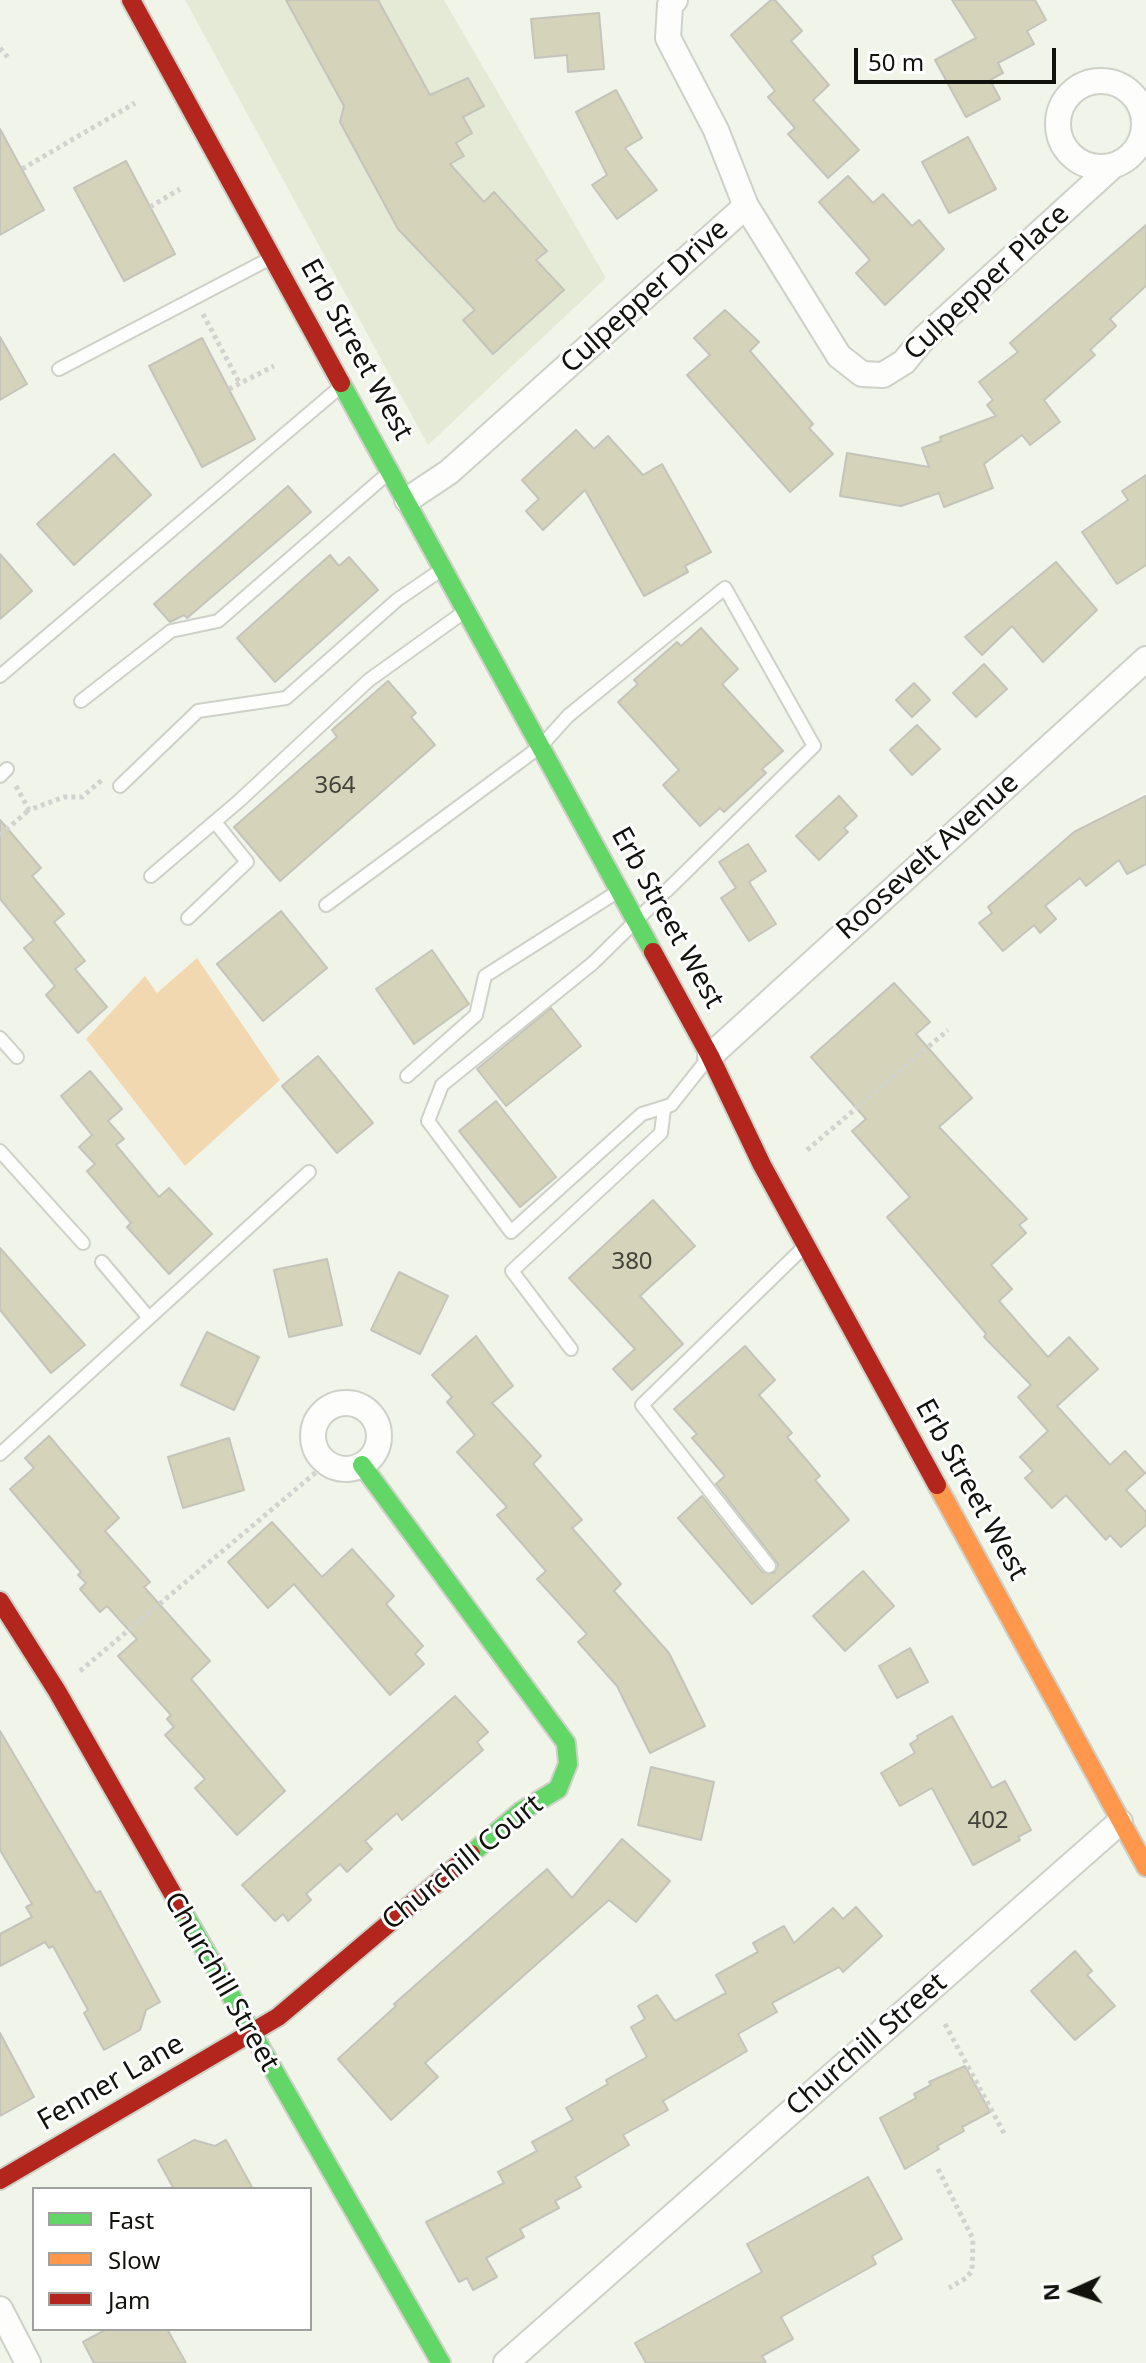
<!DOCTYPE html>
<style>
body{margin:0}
#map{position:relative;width:1146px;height:2363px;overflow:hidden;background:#f1f4e8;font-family:"Noto Sans",sans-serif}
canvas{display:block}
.legend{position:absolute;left:32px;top:2187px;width:280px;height:144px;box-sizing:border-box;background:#fff;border:2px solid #a0a09e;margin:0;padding:10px 14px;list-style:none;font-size:24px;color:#11120c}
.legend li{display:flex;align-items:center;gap:16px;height:40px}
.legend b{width:40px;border:2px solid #a0a09e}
.north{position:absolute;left:1034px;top:2251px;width:80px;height:80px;-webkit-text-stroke:6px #fff;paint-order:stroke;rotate:267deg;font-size:22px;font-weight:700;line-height:32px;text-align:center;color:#11120c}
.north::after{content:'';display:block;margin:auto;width:28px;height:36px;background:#11120c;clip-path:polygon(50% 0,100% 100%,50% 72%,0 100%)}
.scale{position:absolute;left:854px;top:48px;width:202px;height:36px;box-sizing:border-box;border:4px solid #11120c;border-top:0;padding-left:10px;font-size:24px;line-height:28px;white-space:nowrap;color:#11120c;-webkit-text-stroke:6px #fff;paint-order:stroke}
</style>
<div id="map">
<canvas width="1146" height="2363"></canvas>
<ul class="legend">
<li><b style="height:10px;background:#63d668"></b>Fast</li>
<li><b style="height:10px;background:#ff974d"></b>Slow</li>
<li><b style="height:10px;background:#b3261e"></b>Jam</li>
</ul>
<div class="north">N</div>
<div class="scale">50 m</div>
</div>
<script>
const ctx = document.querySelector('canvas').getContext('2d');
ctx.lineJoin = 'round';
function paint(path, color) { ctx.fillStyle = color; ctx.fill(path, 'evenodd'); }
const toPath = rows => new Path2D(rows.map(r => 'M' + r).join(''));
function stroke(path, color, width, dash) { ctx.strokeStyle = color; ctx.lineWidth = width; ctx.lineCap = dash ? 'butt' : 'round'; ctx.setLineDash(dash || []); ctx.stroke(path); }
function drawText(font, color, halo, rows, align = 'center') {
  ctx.font = font + ' "Noto Sans",sans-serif'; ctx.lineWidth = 6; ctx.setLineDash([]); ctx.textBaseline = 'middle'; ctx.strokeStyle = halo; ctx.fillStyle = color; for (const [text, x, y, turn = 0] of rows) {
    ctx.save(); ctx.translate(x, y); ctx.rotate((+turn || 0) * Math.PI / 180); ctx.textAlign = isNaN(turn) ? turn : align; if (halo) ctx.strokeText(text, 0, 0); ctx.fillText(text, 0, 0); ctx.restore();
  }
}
const built = toPath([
 [185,0,444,0,606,278,428,445]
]);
const green = toPath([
 [197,958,280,1080,185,1166,86,1039,145,976,157,993]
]);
const building = toPath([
 [286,0,378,0,430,95,468,78,484,106,463,117,472,133,456,143,464,156,450,164,484,202,494,192,547,251,536,260,564,290,493,354,463,320,475,310,398,229,340,122,344,106,286,0],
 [771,0,775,0,802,31,791,41,829,85,813,100,859,150,828,178,788,134,795,128,768,97,775,91,731,35,771,0],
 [952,0,1035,0,1046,20,1027,31,1034,44,998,63,1003,73,990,80,1000,99,966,117,935,60,976,38,952,0],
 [599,13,604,69,568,72,567,55,535,58,531,19,599,13],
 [616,90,642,138,625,148,657,190,617,219,592,185,607,175,576,112,616,90],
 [0,129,44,210,0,235,0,129],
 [968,137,996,189,949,213,922,162,968,137],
 [126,161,175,254,124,281,74,188,126,161],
 [848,176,873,203,883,194,912,226,919,220,944,249,885,305,856,273,870,260,819,202,848,176],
 [1146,225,1146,286,1110,319,1116,326,1090,350,1095,355,1044,400,1060,422,1030,445,1022,435,984,464,993,488,944,507,939,493,901,506,840,496,847,453,929,467,922,448,941,441,940,437,996,416,987,405,993,400,979,382,1018,352,1010,343,1146,225],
 [725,310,759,342,750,351,813,424,809,428,833,454,790,492,687,375,710,355,694,338,725,310],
 [0,337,27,384,0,400,0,337],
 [202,338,255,439,202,467,149,366,202,338],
 [576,430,594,449,608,436,643,475,662,464,711,552,685,566,688,572,644,596,585,490,543,530,526,511,539,499,522,480,576,430],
 [114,454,151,495,74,565,37,524,114,454],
 [1146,475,1146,565,1117,584,1082,532,1128,500,1122,491,1146,475],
 [288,486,311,512,187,618,184,615,170,622,154,604,288,486],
 [0,554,32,591,0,619,0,554],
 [330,555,339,566,349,557,378,590,275,682,237,638,330,555],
 [1056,562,1097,610,1043,662,1012,626,982,655,965,637,1056,562],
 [701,628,738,669,722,684,783,751,762,769,766,773,724,812,720,808,700,826,663,785,679,770,618,702,638,684,634,680,677,642,681,646,701,628],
 [984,664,1007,689,976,717,953,693,984,664],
 [388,681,416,713,411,717,435,745,280,881,234,827,337,737,332,730,388,681],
 [914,683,930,700,912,717,896,700,914,683],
 [917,725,940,749,912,775,890,750,917,725],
 [839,796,857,816,844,828,848,832,819,860,796,836,839,796],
 [1146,796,1146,864,1127,874,1119,860,1086,886,1080,878,1045,906,1056,919,1040,933,1034,925,1003,951,979,923,992,913,988,907,1074,832,1146,796],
 [0,820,41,868,32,876,64,914,54,922,85,961,75,969,107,1007,78,1033,46,995,55,986,24,948,34,940,0,899,0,820],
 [748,844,766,871,749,882,776,924,749,941,721,898,736,888,719,862,748,844],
 [281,911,327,968,263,1021,217,964,281,911],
 [432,950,469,1004,414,1044,376,989,432,950],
 [894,983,930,1022,916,1034,972,1098,939,1127,1027,1219,1019,1225,1026,1233,991,1265,1012,1289,999,1301,1048,1357,1069,1337,1098,1369,1057,1406,1110,1465,1125,1451,1145,1473,1126,1490,1146,1512,1146,1525,1121,1547,1110,1535,1106,1540,1066,1495,1052,1508,1025,1478,1033,1471,1020,1457,1048,1431,1018,1397,1031,1385,984,1337,986,1334,983,1330,887,1217,910,1197,852,1131,866,1119,811,1057,894,983],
 [551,1008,581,1046,506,1106,477,1069,551,1008],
 [318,1056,373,1123,337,1153,282,1086,318,1056],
 [90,1071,122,1109,108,1121,124,1139,116,1145,159,1197,169,1188,212,1234,169,1274,127,1227,131,1223,87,1171,95,1164,79,1147,92,1135,61,1096,90,1071],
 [496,1101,556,1177,520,1207,459,1131,496,1101],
 [653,1200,695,1246,640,1296,683,1344,632,1390,613,1369,635,1349,569,1278,653,1200],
 [0,1248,85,1345,51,1373,0,1310,0,1248],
 [327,1259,342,1325,289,1337,274,1270,327,1259],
 [399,1272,448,1296,420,1354,371,1330,399,1272],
 [207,1332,259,1357,234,1410,181,1385,207,1332],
 [476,1336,513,1386,492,1403,541,1456,533,1464,582,1520,572,1528,621,1584,614,1591,669,1653,705,1726,650,1753,617,1686,578,1642,587,1634,537,1579,546,1571,497,1515,507,1507,457,1452,475,1435,447,1402,452,1397,432,1375,476,1336],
 [745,1346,775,1380,759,1395,792,1433,787,1437,820,1476,815,1480,849,1520,752,1604,678,1518,702,1496,762,1572,774,1573,778,1564,716,1484,725,1476,692,1438,697,1434,674,1409,745,1346],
 [49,1436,119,1518,105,1531,150,1582,144,1587,210,1661,191,1679,285,1791,237,1835,195,1788,205,1779,165,1735,174,1727,167,1719,171,1715,118,1656,137,1639,107,1606,100,1612,80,1589,86,1583,78,1575,81,1572,10,1489,34,1468,25,1458,49,1436],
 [229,1438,244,1490,183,1508,168,1457,229,1438],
 [272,1522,322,1577,352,1549,394,1596,386,1604,423,1646,415,1654,424,1664,390,1695,294,1584,268,1608,228,1562,272,1522],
 [863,1571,894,1606,845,1651,813,1616,863,1571],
 [910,1648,928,1682,897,1698,879,1666,910,1648],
 [455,1696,488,1732,477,1742,483,1750,402,1820,397,1813,365,1841,372,1849,347,1872,340,1864,306,1894,311,1900,288,1921,283,1914,275,1921,242,1885,455,1696],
 [952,1716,992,1788,1005,1781,1031,1830,1018,1837,1020,1840,973,1865,932,1788,900,1806,881,1773,915,1753,910,1744,918,1739,917,1736,952,1716],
 [0,1731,96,1893,100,1891,160,2002,146,2010,140,2030,104,2050,84,2013,88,2010,53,1946,49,1948,45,1942,0,1966,0,1934,32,1917,26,1907,32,1904,0,1850,0,1731],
 [651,1767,714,1782,701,1840,638,1825,651,1767],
 [622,1839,670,1881,636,1922,609,1900,425,2063,438,2077,391,2120,338,2059,396,2006,394,2004,547,1869,572,1898,622,1839],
 [856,1907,882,1936,843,1972,839,1967,772,2003,777,2012,738,2034,747,2051,663,2101,668,2110,623,2135,629,2145,575,2177,581,2187,555,2201,559,2208,520,2229,524,2237,486,2258,497,2277,473,2290,467,2278,459,2282,426,2222,504,2183,498,2172,537,2151,532,2142,573,2120,566,2108,608,2084,606,2080,647,2057,631,2027,645,2019,638,2006,657,1995,675,2021,726,1993,716,1975,758,1952,753,1943,784,1926,794,1943,833,1908,843,1919,856,1907],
 [1075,1951,1092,1971,1087,1975,1115,2006,1075,2040,1031,1991,1075,1951],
 [0,2033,34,2097,0,2116,0,2033],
 [965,2066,990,2112,962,2127,964,2131,937,2146,939,2149,905,2169,880,2118,916,2098,914,2094,931,2085,929,2082,965,2066],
 [194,2140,215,2146,226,2140,253,2189,174,2189,158,2160,194,2140],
 [868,2177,902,2239,872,2256,876,2264,781,2317,793,2339,762,2356,766,2363,646,2363,635,2343,762,2272,747,2244,868,2177],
 [107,2329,167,2329,186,2363,94,2363,83,2342,107,2329]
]);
const path = toPath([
 [0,48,10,60],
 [22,169,135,103],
 [150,207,180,189],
 [203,314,240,384],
 [229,389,274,366],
 [16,786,29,810,64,797,82,797,103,779],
 [0,835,29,810],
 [807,1150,948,1030],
 [80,1671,327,1463],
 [945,2024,1005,2135],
 [938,2169,973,2239,972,2271,966,2278,949,2288]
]);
const lane = toPath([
 [59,369,269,259],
 [0,676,339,388],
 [81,701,171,631,218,621,386,475],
 [0,776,7,769],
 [120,786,198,711,286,698,397,600,441,570],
 [151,876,239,801,369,680,464,612],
 [326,905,541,746,568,716,725,588,814,746,593,963,442,1085,428,1121,511,1232,642,1114,671,1105,706,1061],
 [188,918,247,862,215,822],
 [0,1038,17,1057],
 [407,1076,476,1015,485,976,617,892],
 [0,1151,83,1243],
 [102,1262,149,1318],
 [571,1349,512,1271,661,1133,664,1109],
 [0,1454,309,1172],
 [769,1566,642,1405,805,1246]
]);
const street = toPath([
 [675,0,670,5,668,38,716,130,746,206,839,356,862,374,883,375,904,362,923,339,1114,165],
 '1058 124a43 43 0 1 1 86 0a43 43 0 1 1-86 0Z',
 [407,500,449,472,746,206],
 [710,1056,1146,659],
 '313 1436a33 33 0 1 1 66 0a33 33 0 1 1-66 0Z',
 [0,2309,28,2363],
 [506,2363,1120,1822]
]);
const fast = toPath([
 [341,383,653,952],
 [362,1465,566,1743,568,1764,558,1789,520,1812,471,1854],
 [182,1910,441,2363]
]);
const slow = toPath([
 [937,1485,1146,1867]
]);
const jam = toPath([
 [131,0,341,383],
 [653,952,710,1056,762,1165,937,1485],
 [0,1601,57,1691,182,1910],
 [0,2180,278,2017,471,1854]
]);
const numberNames = [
 ["364",335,786],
 ["380",632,1262],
 ["402",988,1821]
];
const streetNames = [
 ["Culpepper Place",987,283,-43],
 ["Culpepper Drive",645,297,-42],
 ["Erb Street West",356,350,61],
 ["Roosevelt Avenue",928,857,-42],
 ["Erb Street West",667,918,61],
 ["Erb Street West",971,1490,61],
 ["Churchill Court",463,1863,-39],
 ["Churchill Street",221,1982,60],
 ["Churchill Street",867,2045,-41],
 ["Fenner Lane",111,2083,-30]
];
paint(built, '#e5ead7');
paint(green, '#f2d8b0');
paint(building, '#d6d3bb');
stroke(building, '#c4c4bb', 2);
stroke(lane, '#ced1c7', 16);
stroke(street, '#ced1c7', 28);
stroke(fast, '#ced1c7', 22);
stroke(slow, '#ced1c7', 22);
stroke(jam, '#ced1c7', 22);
stroke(path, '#d2d3cf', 5, [4, 4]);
stroke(lane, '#fdfdfc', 12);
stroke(street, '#fdfdfc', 24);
stroke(fast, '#63d668', 18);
stroke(slow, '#ff974d', 18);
stroke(jam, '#b3261e', 18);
drawText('24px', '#424238', null, numberNames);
drawText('28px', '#11120c', '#fff', streetNames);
</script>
